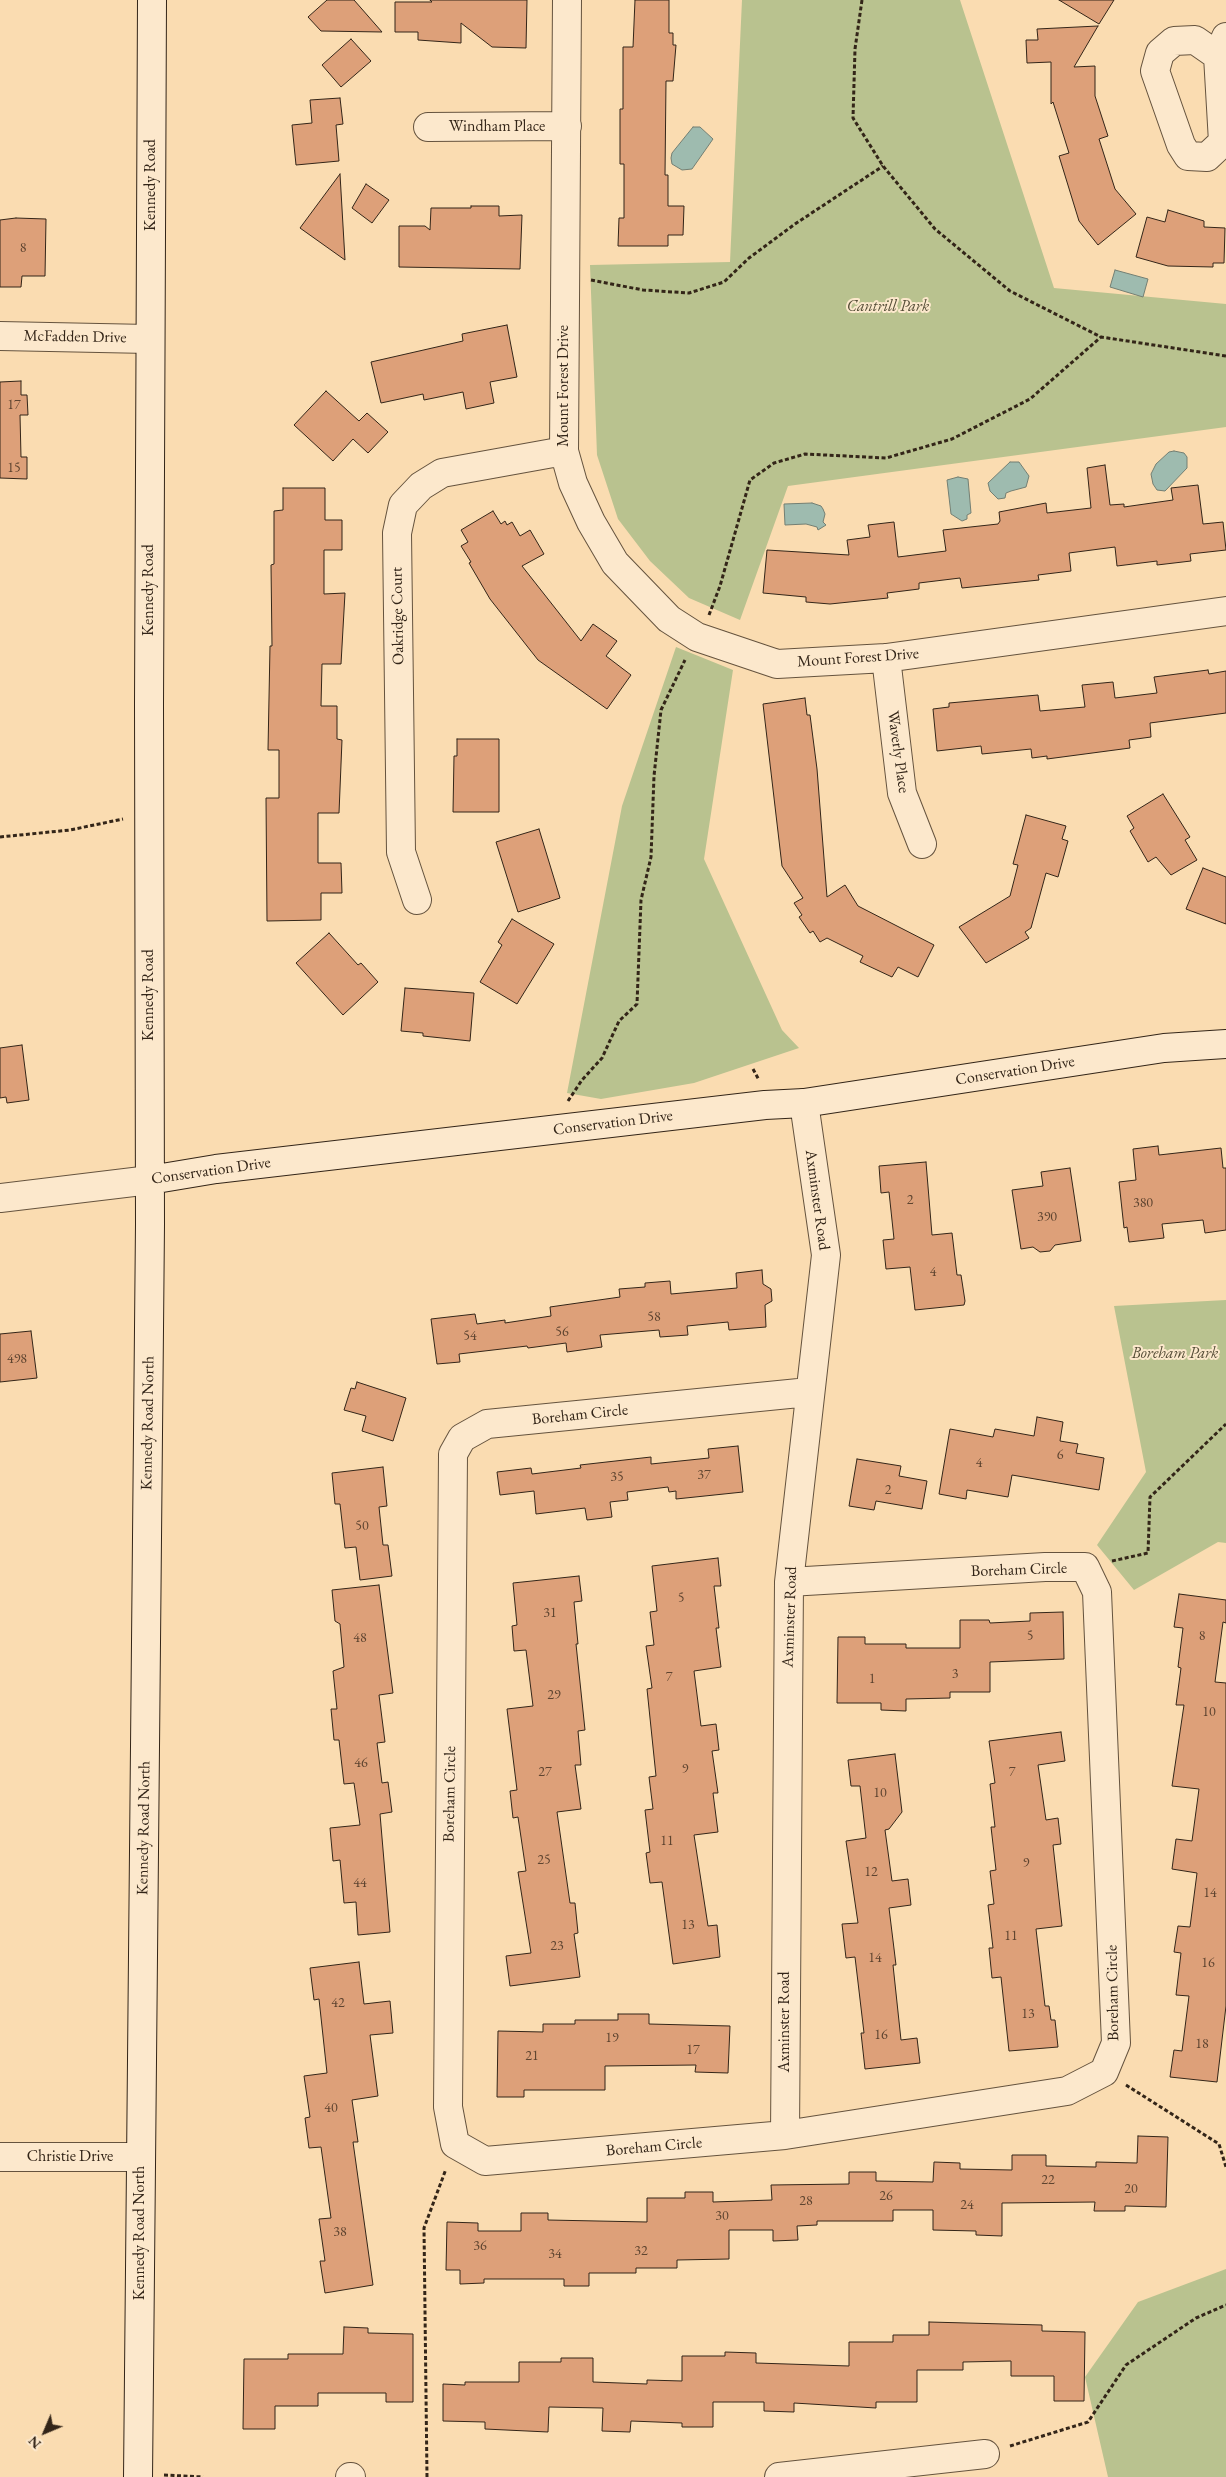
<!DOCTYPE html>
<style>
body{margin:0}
#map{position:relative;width:1226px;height:2477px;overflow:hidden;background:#fadcb1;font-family:"EB Garamond",serif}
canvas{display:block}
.north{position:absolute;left:20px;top:2407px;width:50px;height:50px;-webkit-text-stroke:4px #fce8cc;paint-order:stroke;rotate:225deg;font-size:14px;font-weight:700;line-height:20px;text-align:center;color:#332518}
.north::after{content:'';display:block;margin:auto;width:18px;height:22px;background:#332518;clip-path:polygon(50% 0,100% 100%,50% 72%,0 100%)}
</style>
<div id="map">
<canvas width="1226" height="2477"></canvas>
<div class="north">N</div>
</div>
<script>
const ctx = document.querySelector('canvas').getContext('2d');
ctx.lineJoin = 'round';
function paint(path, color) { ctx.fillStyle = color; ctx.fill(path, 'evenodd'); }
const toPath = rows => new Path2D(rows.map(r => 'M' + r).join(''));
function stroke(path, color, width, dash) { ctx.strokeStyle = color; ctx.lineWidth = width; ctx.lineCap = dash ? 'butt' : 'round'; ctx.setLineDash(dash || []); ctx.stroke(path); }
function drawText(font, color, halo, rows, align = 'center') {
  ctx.font = font + ' "EB Garamond",serif'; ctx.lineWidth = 4; ctx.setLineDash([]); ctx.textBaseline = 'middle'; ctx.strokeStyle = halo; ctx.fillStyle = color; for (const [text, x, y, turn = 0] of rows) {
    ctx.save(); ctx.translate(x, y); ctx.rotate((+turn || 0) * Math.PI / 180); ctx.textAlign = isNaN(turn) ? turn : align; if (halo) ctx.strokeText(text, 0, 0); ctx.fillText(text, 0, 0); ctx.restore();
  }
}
const green = toPath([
 [742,0,960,0,1054,288,1226,304,1226,427,788,486,740,620,689,598,650,561,618,519,597,455,590,265,730,262],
 [676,647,733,670,704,859,782,1030,799,1048,694,1083,601,1099,567,1093,622,806],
 [1226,1300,1226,1543,1218,1542,1134,1590,1097,1545,1146,1472,1114,1306],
 [1226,2269,1226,2477,1108,2477,1085,2377,1138,2302]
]);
const water = toPath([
 [693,127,700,127,713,139,692,169,682,170,672,164,671,158,672,153,693,127],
 [1115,270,1148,279,1143,297,1110,287,1115,270],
 [1174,451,1184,453,1187,457,1187,468,1165,491,1157,490,1153,484,1151,474,1156,464,1169,452,1174,451],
 [1010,462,1019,462,1029,476,1026,487,1011,491,1006,493,1005,498,998,499,990,491,988,483,1010,462],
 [958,477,968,479,971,513,967,515,967,519,962,521,951,514,947,480,958,477],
 [812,503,821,506,823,509,825,514,823,522,826,525,818,530,817,527,806,524,785,525,784,504,812,503]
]);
const building = toPath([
 [327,0,354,0,382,32,321,31,308,17,327,0],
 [430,0,527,0,526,48,492,47,461,23,461,43,418,40,418,32,395,32,395,2,432,2,430,0],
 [635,0,669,0,669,33,673,33,673,45,676,45,673,81,666,81,665,175,668,175,668,206,684,206,683,235,668,235,668,246,618,246,619,218,624,218,624,164,620,164,620,109,623,109,623,47,633,47,635,0],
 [1059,0,1114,0,1099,24,1059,0],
 [1098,26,1074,67,1095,66,1095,96,1108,136,1099,139,1115,189,1136,214,1098,245,1079,221,1059,156,1069,153,1053,102,1051,104,1051,62,1027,63,1026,40,1038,40,1037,29,1098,26],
 [351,39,371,61,341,87,322,65,351,39],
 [340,98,343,124,336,125,339,161,296,165,292,125,312,123,310,100,340,98],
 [340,174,345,260,300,228,340,174],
 [366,184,389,200,372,223,352,208,366,184],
 [471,206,499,206,499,216,522,215,520,269,399,267,399,226,425,226,430,230,431,208,471,208,471,206],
 [1168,210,1204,221,1204,227,1225,228,1224,263,1213,263,1213,267,1168,266,1136,257,1147,217,1165,222,1168,210],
 [16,218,46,219,45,276,22,276,21,287,0,287,0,220,16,218],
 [507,325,517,377,490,382,494,403,466,409,463,392,424,400,423,394,381,403,371,362,463,341,462,334,507,325],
 [21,381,21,395,27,395,28,415,20,415,21,457,27,457,27,479,0,478,0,382,21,381],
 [326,391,359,421,367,413,388,432,368,453,353,439,333,461,294,425,326,391],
 [1105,465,1110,505,1124,504,1124,507,1173,500,1171,488,1198,485,1203,524,1223,522,1226,550,1190,554,1191,561,1157,565,1157,561,1117,566,1115,547,1069,553,1071,571,1038,575,1039,580,962,588,960,578,919,583,919,589,887,593,888,598,830,604,806,602,806,597,763,593,767,550,849,555,847,540,870,537,868,525,894,522,898,557,946,551,943,530,998,524,1000,521,999,512,1046,503,1047,513,1091,508,1087,468,1105,465],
 [283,488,325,488,325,520,342,520,342,550,324,550,324,594,345,593,341,664,322,664,321,706,337,706,337,739,342,740,339,813,318,813,318,863,341,863,342,893,321,893,321,920,267,921,266,798,279,798,279,750,268,750,270,646,272,646,271,565,274,564,274,511,283,510,283,488],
 [493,511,501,524,505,521,507,525,512,522,520,536,530,530,544,554,522,566,581,641,593,624,617,641,606,656,631,675,607,709,538,660,490,599,469,563,471,562,461,546,468,542,461,530,493,511],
 [1208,670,1209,674,1226,671,1226,713,1150,723,1151,737,1129,740,1130,748,1047,759,1047,756,1032,758,1031,749,982,754,981,746,937,751,933,709,949,707,949,703,1038,695,1040,711,1085,707,1082,685,1113,682,1115,698,1157,693,1154,677,1208,670],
 [805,698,807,715,810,715,817,769,827,897,845,885,858,906,934,945,918,977,898,967,892,977,860,962,863,956,827,938,820,942,813,931,810,933,799,917,802,915,794,903,803,898,782,866,763,704,805,698],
 [457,739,499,739,499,812,453,812,454,756,457,756,457,739],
 [1163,794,1190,837,1185,840,1197,860,1171,875,1156,857,1148,862,1130,831,1134,828,1127,816,1163,794],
 [1026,815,1066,826,1062,839,1068,841,1058,877,1046,873,1031,928,1025,932,1029,938,986,963,959,927,1010,896,1018,865,1013,864,1026,815],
 [539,829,560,898,518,912,496,842,539,829],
 [1203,868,1226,877,1226,924,1186,909,1203,868],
 [512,919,554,944,517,1004,480,982,502,945,498,942,512,919],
 [329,933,358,965,361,963,378,982,343,1015,296,963,329,933],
 [405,988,474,993,470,1041,423,1036,423,1033,401,1031,405,988],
 [22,1045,29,1100,7,1103,6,1097,0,1098,0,1048,22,1045],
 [1158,1146,1159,1155,1221,1148,1223,1168,1226,1168,1226,1230,1205,1233,1203,1220,1162,1224,1164,1238,1129,1242,1127,1227,1124,1228,1119,1182,1136,1180,1133,1149,1158,1146],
 [926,1162,932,1235,952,1233,957,1275,961,1275,965,1301,964,1305,915,1310,910,1267,886,1269,883,1240,894,1239,889,1192,881,1193,879,1166,926,1162],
 [1070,1168,1081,1241,1055,1245,1050,1251,1040,1252,1033,1247,1021,1249,1012,1190,1043,1186,1041,1172,1070,1168],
 [762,1270,763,1284,771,1289,772,1301,765,1305,766,1327,729,1330,728,1322,687,1326,688,1335,660,1337,659,1330,600,1335,602,1347,567,1352,566,1343,528,1348,527,1346,459,1354,460,1362,437,1364,431,1319,475,1314,477,1324,505,1320,505,1323,551,1316,550,1307,620,1297,619,1289,645,1287,645,1283,670,1281,671,1294,737,1288,736,1273,762,1270],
 [31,1331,37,1378,0,1382,0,1334,31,1331],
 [357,1382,406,1398,393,1441,362,1431,366,1416,344,1410,351,1388,355,1389,357,1382],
 [1037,1417,1063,1422,1060,1441,1078,1444,1076,1453,1104,1458,1099,1490,1012,1475,1008,1497,967,1490,966,1499,939,1494,950,1429,993,1437,995,1429,1034,1436,1037,1417],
 [738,1446,743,1492,676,1499,676,1491,669,1492,668,1487,627,1492,628,1500,610,1502,612,1517,587,1520,585,1508,536,1514,534,1491,500,1495,497,1472,531,1468,532,1474,581,1468,580,1465,651,1457,651,1464,709,1458,708,1449,738,1446],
 [857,1459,901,1466,899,1476,927,1481,922,1509,876,1501,874,1510,849,1506,857,1459],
 [383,1467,387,1506,379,1507,383,1545,388,1545,392,1576,360,1580,356,1547,345,1548,340,1504,335,1504,332,1473,383,1467],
 [718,1558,721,1586,714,1586,719,1628,716,1628,721,1667,694,1671,701,1726,716,1724,719,1750,712,1751,718,1793,713,1793,718,1832,694,1835,708,1926,717,1925,720,1957,673,1964,662,1882,650,1883,646,1853,650,1852,645,1810,653,1809,649,1777,656,1776,647,1689,652,1688,646,1646,654,1645,650,1612,657,1611,652,1566,718,1558],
 [579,1576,582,1601,574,1602,578,1644,576,1644,585,1730,578,1731,581,1765,575,1765,581,1809,557,1812,570,1903,575,1903,578,1933,574,1934,580,1977,510,1986,506,1956,531,1953,518,1872,526,1871,518,1817,513,1818,510,1791,517,1790,507,1709,533,1706,526,1650,514,1651,512,1626,517,1625,513,1583,579,1576],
 [379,1585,393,1693,379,1695,385,1742,377,1743,382,1783,388,1782,392,1812,380,1814,390,1932,358,1935,356,1902,344,1903,340,1860,333,1861,330,1828,360,1825,354,1783,344,1784,339,1740,334,1740,331,1709,337,1709,333,1671,344,1667,340,1624,335,1621,332,1590,379,1585],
 [1179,1594,1226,1600,1226,1623,1223,1622,1215,1682,1226,1683,1226,2006,1217,2082,1170,2077,1174,2050,1182,2051,1189,1996,1176,1995,1181,1953,1174,1952,1178,1926,1190,1927,1197,1873,1172,1869,1176,1839,1192,1841,1199,1789,1172,1786,1184,1705,1176,1705,1181,1668,1178,1667,1183,1628,1174,1627,1179,1594],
 [1063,1612,1064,1659,990,1662,990,1692,950,1692,950,1698,906,1699,906,1711,881,1710,881,1703,837,1703,838,1637,865,1637,865,1644,906,1644,906,1648,960,1648,960,1620,989,1620,990,1623,1030,1621,1030,1613,1063,1612],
 [1061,1732,1065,1761,1038,1765,1046,1820,1058,1818,1061,1844,1053,1845,1062,1926,1036,1929,1045,2006,1049,2006,1051,2020,1055,2020,1058,2047,1009,2051,1001,1977,992,1978,989,1948,993,1948,988,1905,994,1904,990,1871,996,1870,991,1827,995,1827,990,1784,995,1783,989,1741,1061,1732],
 [895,1754,902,1812,889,1829,885,1830,892,1881,908,1879,911,1905,889,1908,896,1965,893,1965,901,2040,917,2038,920,2063,865,2069,861,2033,864,2033,855,1957,846,1958,842,1924,858,1923,846,1841,866,1838,860,1786,851,1786,848,1760,895,1754],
 [359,1962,364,2004,390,2001,393,2033,370,2035,378,2096,352,2100,358,2142,353,2142,373,2285,325,2293,320,2261,325,2261,319,2219,331,2218,321,2147,309,2148,305,2118,310,2117,304,2076,327,2073,319,1999,314,2000,310,1968,359,1962],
 [618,2014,649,2014,649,2024,730,2026,728,2073,695,2072,696,2065,605,2066,605,2090,524,2090,524,2097,497,2097,498,2031,543,2032,543,2024,575,2024,575,2020,618,2020,618,2014],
 [1138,2136,1168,2137,1166,2207,1125,2206,1125,2211,1094,2211,1095,2202,1002,2203,1002,2236,976,2235,976,2231,933,2230,933,2210,893,2210,893,2221,817,2221,817,2225,797,2226,798,2240,773,2241,773,2230,729,2230,729,2259,677,2260,677,2268,636,2268,636,2273,589,2273,589,2286,564,2286,564,2279,484,2279,484,2283,460,2284,460,2270,446,2270,447,2222,478,2223,478,2231,521,2231,521,2213,548,2213,548,2220,647,2222,647,2198,685,2198,685,2192,713,2192,713,2202,772,2200,771,2185,849,2184,849,2172,876,2172,876,2181,933,2182,934,2162,960,2163,960,2169,1012,2170,1012,2155,1046,2155,1046,2166,1096,2167,1096,2162,1137,2163,1138,2136],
 [929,2322,1042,2325,1042,2331,1085,2332,1084,2401,1054,2401,1054,2376,1011,2376,1011,2361,963,2362,963,2370,917,2370,917,2402,876,2402,876,2408,794,2403,794,2412,764,2411,764,2402,713,2402,713,2427,682,2427,682,2423,631,2421,630,2432,602,2431,603,2408,549,2407,548,2432,485,2429,485,2422,443,2421,443,2384,465,2385,465,2382,519,2382,519,2362,561,2362,561,2358,593,2358,593,2382,647,2384,647,2380,682,2381,682,2356,725,2356,725,2352,756,2353,756,2363,849,2366,849,2342,893,2342,893,2335,929,2335,929,2322],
 [344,2327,368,2328,368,2333,413,2334,413,2402,386,2402,386,2393,318,2393,318,2406,275,2406,275,2429,243,2429,244,2359,288,2359,288,2354,343,2354,344,2327]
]);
const path = toPath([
 [862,0,855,49,853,118,883,166,935,229,1010,291,1101,337,1226,356],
 [591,280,643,290,689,293,724,282,749,258,795,224,883,166],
 [709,615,720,586,750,480,774,463,805,454,886,458,952,439,1030,399,1101,337],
 [0,837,70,830,123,819],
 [753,1069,759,1080],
 [568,1101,582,1080,602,1058,619,1021,637,1004,641,900,651,857,654,776,661,710,685,660],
 [1112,1561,1148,1553,1150,1497,1226,1424],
 [1126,2085,1219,2144,1226,2167],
 [1010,2446,1088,2422,1126,2365,1196,2318,1226,2305],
 [164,2475,203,2477],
 [427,2477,424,2228,446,2169]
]);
const street = toPath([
 [567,0,564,451,573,483,591,522,615,563,669,619,697,637,777,664,886,658,1226,611],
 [1218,56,1195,40,1174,41,1160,53,1155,71,1181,145,1188,156,1207,157,1223,142,1218,56,1226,37],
 [428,127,567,126],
 [0,336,149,339],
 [886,658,902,793,922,844],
 [417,900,401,852,397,533,403,505,421,486,442,473,564,451],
 [0,1198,150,1180],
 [789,1582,1045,1567,1085,1567,1097,1592,1116,2043,1104,2072,1067,2091,785,2135,485,2161,455,2144,448,2107,453,1454,462,1438,487,1424,809,1392],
 [785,2135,789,1582,826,1255,804,1103],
 [0,2157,140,2157],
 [350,2477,351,2477],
 [779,2477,985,2454]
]);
const secondary = toPath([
 [150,1180,216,1169,765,1105,804,1103,1164,1048,1226,1044],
 [138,2477,150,1224,149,703,152,0]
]);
const numberNames = [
 ["8",23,248],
 ["17",14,405],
 ["15",14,468],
 ["2",910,1200],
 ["380",1143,1203],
 ["390",1047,1217],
 ["4",933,1272],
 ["58",654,1317],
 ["56",562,1332],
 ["54",470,1336],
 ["498",17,1359],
 ["6",1060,1455],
 ["4",979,1463],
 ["37",704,1475],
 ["35",617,1477],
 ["2",888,1490],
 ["50",362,1526],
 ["5",681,1598],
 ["31",550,1613],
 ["5",1030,1636],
 ["8",1202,1636],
 ["48",360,1638],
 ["3",955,1674],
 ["7",669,1677],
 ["1",872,1679],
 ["29",554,1695],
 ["10",1209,1712],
 ["46",361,1763],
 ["9",685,1769],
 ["27",545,1772],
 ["7",1012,1772],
 ["10",880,1793],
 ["11",667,1841],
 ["25",544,1860],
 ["9",1026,1863],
 ["12",871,1872],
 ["44",360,1883],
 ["14",1210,1893],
 ["13",688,1925],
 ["11",1011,1936],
 ["23",557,1946],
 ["14",875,1958],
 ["16",1208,1963],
 ["42",338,2003],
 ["13",1028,2014],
 ["16",881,2035],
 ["19",612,2038],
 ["18",1202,2044],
 ["17",693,2050],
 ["21",532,2056],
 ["40",331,2108],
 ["22",1048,2180],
 ["20",1131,2189],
 ["26",886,2196],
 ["28",806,2201],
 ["24",967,2205],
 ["30",722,2216],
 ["38",340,2232],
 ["36",480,2246],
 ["32",641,2251],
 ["34",555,2254]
];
const streetNames = [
 ["Windham Place",497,127],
 ["Kennedy Road",151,185,-90],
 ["McFadden Drive",75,337,1],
 ["Mount Forest Drive",564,386,-90],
 ["Kennedy Road",149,590,-90],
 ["Oakridge Court",398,616,-91],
 ["Mount Forest Drive",858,658,-4],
 ["Waverly Place",898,752,82],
 ["Kennedy Road",149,995,-90],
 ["Conservation Drive",1015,1071,-9],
 ["Conservation Drive",613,1123,-7],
 ["Conservation Drive",211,1171,-8],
 ["Axminster Road",817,1200,82],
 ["Boreham Circle",580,1415,-6],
 ["Kennedy Road North",148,1423,-89],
 ["Boreham Circle",1019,1570,-2],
 ["Axminster Road",790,1617,-88],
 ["Boreham Circle",450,1794,-89],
 ["Kennedy Road North",144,1828,-89],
 ["Boreham Circle",1113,1993,-91],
 ["Axminster Road",785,2022,-90],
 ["Boreham Circle",654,2147,-5],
 ["Christie Drive",70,2157],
 ["Kennedy Road North",140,2233,-90]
];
const parkNames = [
 ["Cantrill Park",888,307],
 ["Boreham Park",1175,1354]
];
paint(green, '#b9c28f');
paint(water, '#9ebbaf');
stroke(water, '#737f73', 1);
paint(building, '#dda079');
stroke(building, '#332518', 1);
stroke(street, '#65533e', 30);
stroke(secondary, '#332518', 30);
stroke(path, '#332518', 3, [4, 2.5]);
stroke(street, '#fce8cc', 28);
stroke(secondary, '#fce8cc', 28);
drawText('14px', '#5e4430', null, numberNames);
drawText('16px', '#332518', '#fce8cc', streetNames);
drawText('italic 16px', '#544c36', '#fce8cc', parkNames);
</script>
